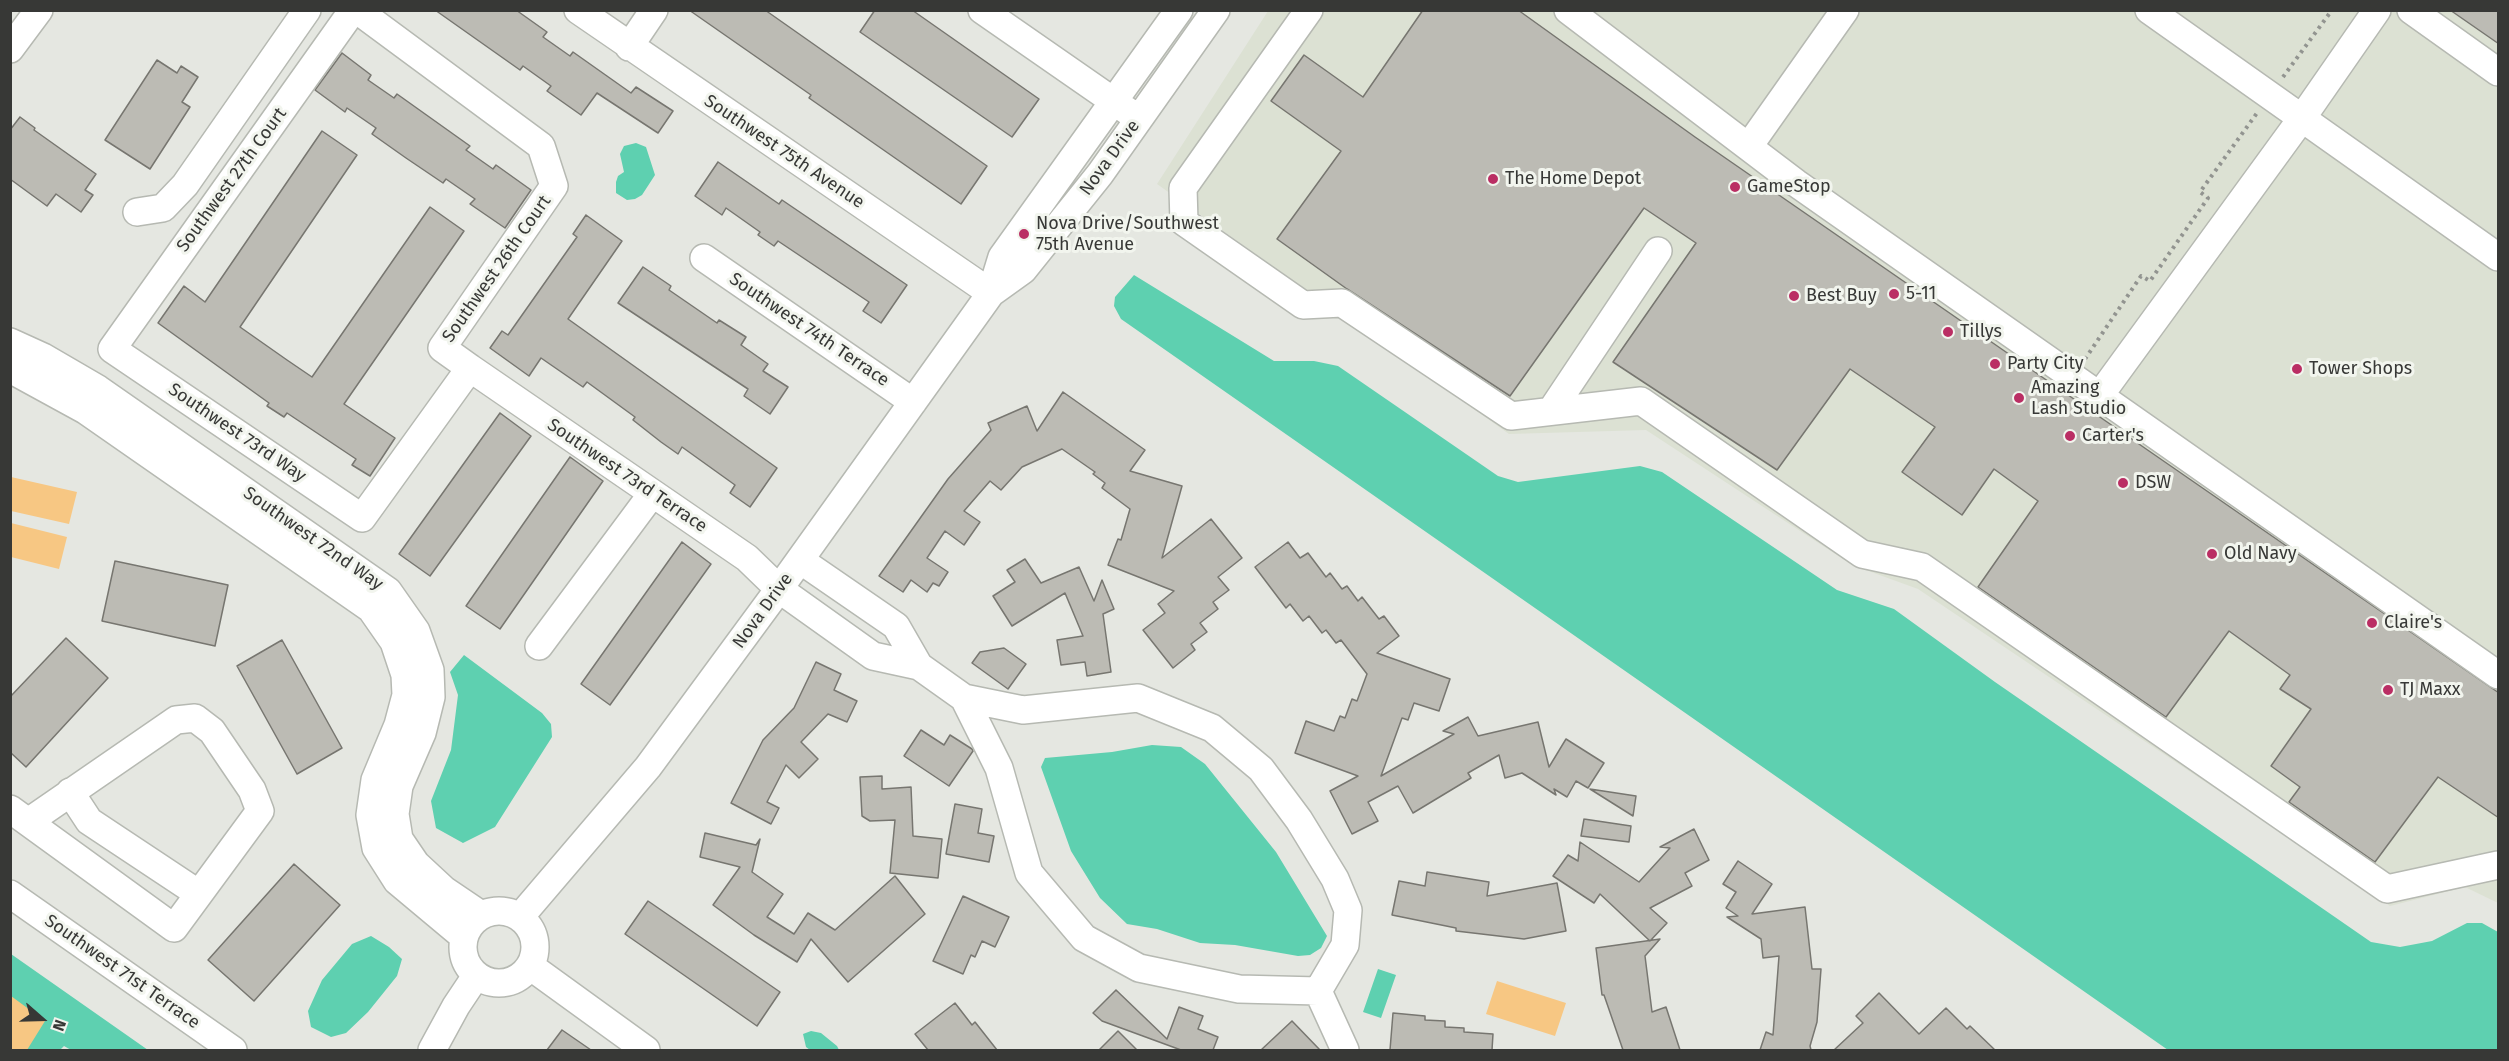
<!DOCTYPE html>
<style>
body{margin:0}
#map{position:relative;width:2509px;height:1061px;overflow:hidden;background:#e5e7e1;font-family:"Fira Sans",sans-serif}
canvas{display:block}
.frame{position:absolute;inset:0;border:12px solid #373836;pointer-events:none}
.north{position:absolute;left:12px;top:989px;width:60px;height:60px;-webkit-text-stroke:4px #f2f5ee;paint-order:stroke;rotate:110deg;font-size:16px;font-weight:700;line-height:24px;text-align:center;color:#373836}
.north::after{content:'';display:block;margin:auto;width:21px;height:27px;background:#373836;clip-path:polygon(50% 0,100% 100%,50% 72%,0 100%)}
</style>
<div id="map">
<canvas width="2509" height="1061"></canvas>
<div class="frame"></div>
<div class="north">N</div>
</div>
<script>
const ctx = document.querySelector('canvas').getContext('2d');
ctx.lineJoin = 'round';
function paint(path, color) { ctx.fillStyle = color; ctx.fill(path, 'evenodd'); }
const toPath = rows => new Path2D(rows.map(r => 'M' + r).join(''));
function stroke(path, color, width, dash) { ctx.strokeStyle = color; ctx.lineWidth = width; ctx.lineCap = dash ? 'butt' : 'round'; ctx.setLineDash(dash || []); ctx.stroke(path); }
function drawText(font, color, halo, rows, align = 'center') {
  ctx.font = font + ' "Fira Sans",sans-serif'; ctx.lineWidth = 6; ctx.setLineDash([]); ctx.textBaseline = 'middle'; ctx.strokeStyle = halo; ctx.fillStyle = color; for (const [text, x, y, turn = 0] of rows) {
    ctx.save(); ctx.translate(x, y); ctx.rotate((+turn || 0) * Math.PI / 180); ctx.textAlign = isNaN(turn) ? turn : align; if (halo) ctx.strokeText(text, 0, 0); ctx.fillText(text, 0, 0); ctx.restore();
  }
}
const built = toPath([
 [1268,11,2498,11,2498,903,2465,887,2390,906,1918,589,1852,565,1646,430,1509,434,1157,184]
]);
const green = toPath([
 [11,477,77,492,69,524,11,511],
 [11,523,67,537,59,569,11,557],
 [10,981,48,1013,48,1050,11,1050],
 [1497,981,1566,1003,1555,1036,1486,1014]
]);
const water = toPath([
 [636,143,646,147,655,175,642,195,635,199,627,200,616,193,616,182,618,176,624,172,620,154,624,146],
 [1134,275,1274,361,1314,361,1338,366,1498,476,1518,482,1640,466,1662,472,1837,590,1894,609,1995,682,2371,942,2400,947,2432,941,2467,923,2482,923,2498,932,2498,1050,2168,1050,1121,319,1114,306,1115,297],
 [464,655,542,713,551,724,552,737,495,827,463,843,436,828,431,801,451,750,458,695,450,672],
 [1152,745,1181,747,1205,764,1276,852,1327,936,1321,948,1310,955,1298,956,1235,945,1200,943,1157,929,1127,924,1100,898,1071,851,1041,767,1045,758,1112,752],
 [371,936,389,947,402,959,397,976,368,1012,346,1033,331,1037,311,1027,308,1011,322,980,352,944],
 [11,954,148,1050,71,1050,64,1046,60,1050,27,1050,45,1021,11,996],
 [1378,969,1396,975,1381,1018,1363,1012],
 [811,1031,821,1033,837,1046,839,1050,810,1050,806,1047,803,1034]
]);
const building = toPath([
 [435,10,516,10,547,32,543,37,570,56,573,52,631,93,636,87,673,111,658,133,597,93,581,115,547,91,551,86,523,66,520,70,435,10],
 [689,10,765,10,987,166,961,204,809,98,811,95,689,10],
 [875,10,912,10,1039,99,1012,137,860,32,875,10],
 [1423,10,1518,10,1695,137,2499,693,2499,818,2438,777,2375,862,2289,802,2300,787,2271,766,2311,709,2280,689,2290,675,2229,631,2166,717,1978,587,2038,501,1994,469,1962,515,1902,472,1935,427,1850,369,1777,470,1613,362,1696,243,1644,208,1510,396,1347,289,1277,239,1341,151,1271,101,1304,55,1363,97,1423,10],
 [2450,10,2499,10,2499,44,2450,10],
 [342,53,371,75,368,80,394,98,397,94,470,146,466,150,493,169,496,165,531,190,505,228,470,204,475,199,446,179,443,183,406,158,372,134,376,128,347,108,345,112,315,90,342,53],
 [157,60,177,73,181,66,198,77,182,102,190,107,150,169,105,140,157,60],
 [20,117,35,128,34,130,96,174,85,190,93,195,81,212,56,194,47,206,10,179,10,130,20,117],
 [322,131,357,155,240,327,287,360,312,377,430,207,464,231,344,404,395,438,370,476,352,465,356,459,287,413,284,417,267,406,269,403,158,323,184,286,205,302,322,131],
 [718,162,779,204,782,200,907,285,881,323,863,311,869,302,778,241,774,246,758,235,760,232,726,208,722,215,695,196,718,162],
 [586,215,622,241,568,319,777,468,750,507,730,493,735,485,682,447,678,454,661,442,633,420,635,417,587,382,583,387,541,358,529,376,490,348,502,331,508,335,577,237,573,234,586,215],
 [643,267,671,286,669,290,717,323,719,320,746,337,741,345,768,364,763,371,788,387,770,414,744,396,748,389,618,303,643,267],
 [1063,392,1145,450,1130,471,1182,486,1162,558,1211,519,1242,558,1218,577,1229,590,1213,602,1218,609,1200,623,1207,632,1191,644,1195,650,1173,668,1143,630,1165,613,1158,604,1174,591,1108,565,1118,539,1121,540,1130,509,1102,488,1105,483,1093,474,1095,472,1062,449,1022,467,1001,490,990,481,964,511,980,522,964,545,945,531,927,558,948,572,939,586,933,583,927,592,911,580,903,592,879,576,948,479,991,430,988,423,1027,406,1037,431,1063,392],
 [500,413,531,436,430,576,399,554,500,413],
 [570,457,603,481,500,629,466,606,570,457],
 [682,542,711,564,610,705,581,684,682,542],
 [1288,542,1300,558,1308,553,1326,577,1330,573,1342,589,1347,586,1358,601,1362,597,1379,619,1384,616,1399,636,1377,653,1450,679,1439,711,1414,703,1408,720,1402,718,1381,776,1454,734,1443,731,1468,717,1478,736,1538,722,1549,767,1566,739,1604,763,1588,788,1576,781,1567,797,1554,789,1556,795,1522,773,1505,778,1499,755,1468,773,1471,778,1413,813,1398,786,1368,802,1378,821,1352,834,1330,791,1358,776,1295,753,1306,721,1334,731,1340,716,1345,718,1352,699,1357,701,1367,674,1341,640,1336,643,1326,630,1322,633,1309,616,1303,621,1290,604,1286,608,1255,567,1288,542],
 [1025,559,1041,583,1079,567,1094,601,1102,580,1114,609,1103,614,1111,672,1087,676,1085,662,1061,665,1057,640,1083,636,1065,593,1012,626,993,596,1015,582,1007,570,1025,559],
 [115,561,228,585,215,646,102,621,115,561],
 [66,638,108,678,26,767,10,752,10,697,66,638],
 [282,640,342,748,297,774,237,666,282,640],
 [1004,648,1026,664,1008,689,972,663,980,652,1004,648],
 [816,662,841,674,834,690,857,701,847,722,828,714,801,742,818,759,799,778,786,765,767,802,779,808,771,824,731,803,763,740,794,708,816,662],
 [921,730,944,745,950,735,972,749,973,751,949,786,904,756,921,730],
 [882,776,882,789,911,787,913,836,942,839,938,878,890,873,895,820,870,821,862,816,860,777,882,776],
 [1590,789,1636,796,1633,816,1590,789],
 [955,804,982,809,978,833,994,836,989,862,946,854,955,804],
 [1584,819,1631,826,1629,842,1581,836,1584,819],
 [1694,829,1709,860,1685,873,1692,886,1650,908,1667,923,1650,941,1600,894,1594,903,1553,876,1568,855,1578,861,1580,842,1639,882,1670,848,1660,847,1694,829],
 [705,833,756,845,760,839,752,872,783,894,767,917,794,934,808,913,835,930,895,876,925,914,848,982,811,939,797,962,754,935,713,905,740,867,700,857,705,833],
 [1738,861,1772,884,1752,914,1805,907,1812,969,1821,969,1817,1022,1810,1046,1811,1050,1760,1050,1766,1032,1773,1035,1779,956,1763,958,1761,939,1727,917,1738,916,1726,908,1736,892,1723,884,1738,861],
 [294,864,340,905,254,1001,208,960,294,864],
 [1427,872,1489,882,1487,896,1557,883,1566,931,1524,939,1456,931,1456,928,1392,915,1399,881,1425,886,1427,872],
 [963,896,1009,917,995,947,982,941,975,957,971,955,963,974,933,961,963,896],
 [648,901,780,992,757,1026,625,934,648,901],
 [1660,939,1645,956,1652,1012,1666,1007,1680,1050,1623,1050,1604,995,1602,995,1596,948,1660,939],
 [1116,990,1167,1039,1179,1007,1203,1016,1198,1029,1218,1037,1213,1050,1181,1050,1102,1021,1093,1013,1116,990],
 [1879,993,1919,1034,1946,1008,1967,1029,1970,1026,1995,1050,1834,1050,1863,1023,1856,1016,1879,993],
 [955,1003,972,1025,975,1022,997,1050,928,1050,915,1034,955,1003],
 [1393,1013,1425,1016,1425,1020,1445,1021,1445,1027,1464,1028,1464,1032,1493,1034,1492,1050,1390,1050,1393,1013],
 [1292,1021,1320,1050,1261,1050,1292,1021],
 [562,1030,591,1050,547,1050,562,1030],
 [1118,1031,1137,1050,1099,1050,1118,1031]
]);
const path = toPath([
 [2283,77,2332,10],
 [2085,359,2141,276,2150,281,2208,198,2200,192,2257,113]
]);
const minor = toPath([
 [353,10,112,349,362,518,470,368,442,348,554,186,541,146,357,10],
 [578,10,991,293],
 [982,10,1129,112],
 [1309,10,1183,188,1184,222,1303,305,1342,303,1511,416,1641,401,1862,554,1922,567,2387,889,2498,865],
 [1568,10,1796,183,2498,675],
 [2149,10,2498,257],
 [2411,10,2498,72],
 [629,47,654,10],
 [10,49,39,10],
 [1749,146,1845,10],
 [137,212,163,208,185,185,307,10],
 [704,258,913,402],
 [991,293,1023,270,1100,174,1216,10],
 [10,342,43,357,98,389,388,591,416,631,430,670,431,697,422,733,399,786,395,814,399,839,416,864,444,890,481,915],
 [470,368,747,558,779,589,873,656,919,666],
 [10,369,85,410,371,609,394,642,405,675,406,695,398,725,375,780,370,815,376,848,397,881,464,937],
 [2100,395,2302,118,2377,10],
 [1551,411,1658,251],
 [800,560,896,626,919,666,964,698,1023,710,1138,698,1212,728,1261,769,1299,820,1335,879,1348,910,1345,945,1318,991,1239,989,1139,968,1084,938,1029,873,999,768,964,698],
 [539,646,652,494],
 [70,792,89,821,199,894],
 [10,809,174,928,260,811,252,790,212,731,195,718,176,720,28,822],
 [10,894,233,1050],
 '463 947a36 36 0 1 1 72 0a36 36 0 1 1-72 0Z',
 [520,917,648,767,779,589,991,293,1002,257,1179,10],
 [530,966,646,1050],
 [1318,991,1345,1050],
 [432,1050,456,1006,476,976]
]);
const markers = [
 [1493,179,6,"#ba2e64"],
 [1735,187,6,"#ba2e64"],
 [1024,234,6,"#ba2e64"],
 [1894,294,6,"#ba2e64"],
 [1794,296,6,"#ba2e64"],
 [1948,332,6,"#ba2e64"],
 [1995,364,6,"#ba2e64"],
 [2297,369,6,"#ba2e64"],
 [2019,398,6,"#ba2e64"],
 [2070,436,6,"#ba2e64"],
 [2123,483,6,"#ba2e64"],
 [2212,554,6,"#ba2e64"],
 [2372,623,6,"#ba2e64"],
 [2388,690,6,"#ba2e64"]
];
const streetNames = [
 ["Southwest 75th Avenue",784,152,34],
 ["Nova Drive",1110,158,-54],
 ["Southwest 27th Court",232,180,-54],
 ["Southwest 26th Court",497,269,-55],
 ["Southwest 74th Terrace",809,330,34],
 ["Southwest 73rd Way",237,433,34],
 ["Southwest 73rd Terrace",627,476,34],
 ["Southwest 72nd Way",313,539,35],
 ["Nova Drive",763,611,-54],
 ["Southwest 71st Terrace",122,972,35]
];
const poiNames = [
 ["The Home Depot",1505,179],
 ["GameStop",1747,187],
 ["Nova Drive/Southwest",1036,224],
 ["75th Avenue",1036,245],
 ["5-11",1906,294],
 ["Best Buy",1806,296],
 ["Tillys",1960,332],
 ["Party City",2007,364],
 ["Tower Shops",2309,369],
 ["Amazing",2031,388],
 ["Lash Studio",2031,409],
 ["Carter's",2082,436],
 ["DSW",2135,483],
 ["Old Navy",2224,554],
 ["Claire's",2384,623],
 ["TJ Maxx",2400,690]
];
paint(built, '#dce1d3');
paint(green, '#f7c783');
paint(water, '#5ed0b0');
paint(building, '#bcbbb4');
stroke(building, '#777670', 1.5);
stroke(minor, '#b6b9b2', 30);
stroke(path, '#929490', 4, [3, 4.5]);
stroke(minor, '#fff', 27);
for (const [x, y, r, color] of markers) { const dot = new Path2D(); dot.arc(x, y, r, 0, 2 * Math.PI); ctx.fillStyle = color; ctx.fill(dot); stroke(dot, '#f2f5ee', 2); }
drawText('18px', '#373836', '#f2f5ee', streetNames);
drawText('18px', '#373836', '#f2f5ee', poiNames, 'left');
</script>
